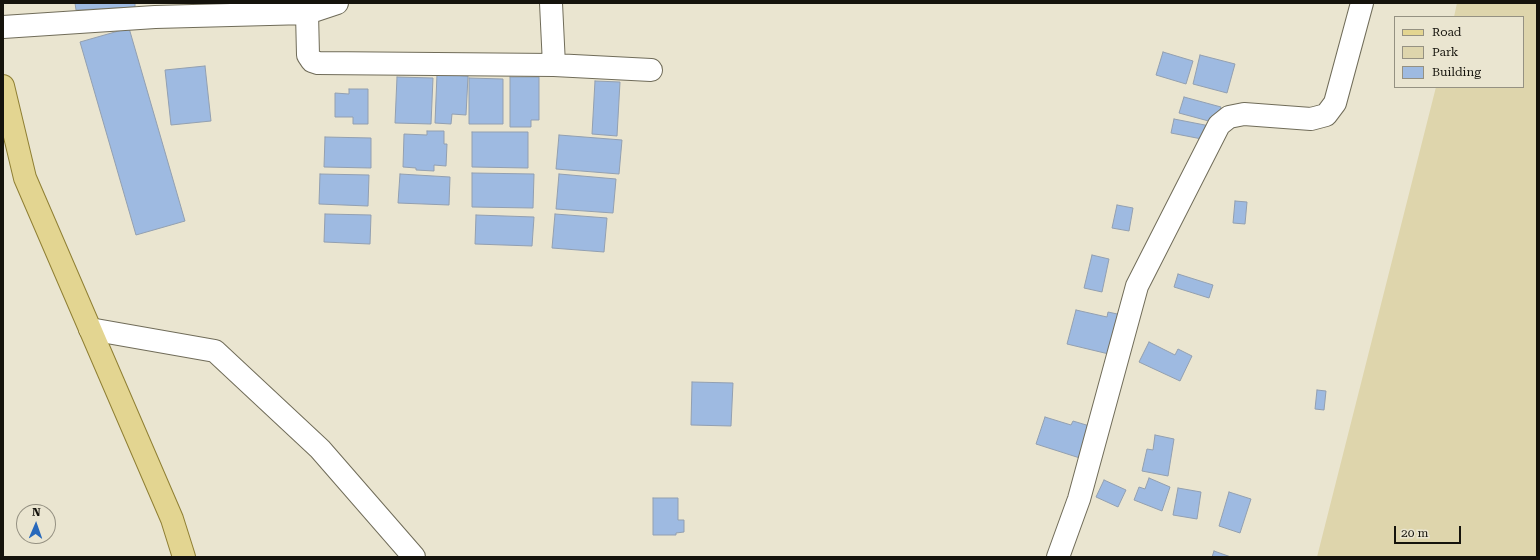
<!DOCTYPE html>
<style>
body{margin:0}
#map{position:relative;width:1540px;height:560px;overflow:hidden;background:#eae5d0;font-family:"Roboto Serif",serif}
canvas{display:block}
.frame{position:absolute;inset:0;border:4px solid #15130c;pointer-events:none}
.legend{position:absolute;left:1394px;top:16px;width:130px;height:72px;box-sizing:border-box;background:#eae5d0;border:1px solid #959182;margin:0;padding:5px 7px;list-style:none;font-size:12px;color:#15130c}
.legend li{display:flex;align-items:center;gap:8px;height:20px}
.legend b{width:20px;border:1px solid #959182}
.north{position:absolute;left:16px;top:504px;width:40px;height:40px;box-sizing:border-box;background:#eae5d0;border:1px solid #959182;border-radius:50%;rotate:2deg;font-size:11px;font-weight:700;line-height:16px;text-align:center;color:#15130c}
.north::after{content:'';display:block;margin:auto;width:14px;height:18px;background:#2869bb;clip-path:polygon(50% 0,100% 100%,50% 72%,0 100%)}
.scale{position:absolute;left:1394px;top:526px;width:67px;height:18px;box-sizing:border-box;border:2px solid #15130c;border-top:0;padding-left:5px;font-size:12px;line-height:14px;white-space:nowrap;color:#15130c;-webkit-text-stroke:3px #eae5d0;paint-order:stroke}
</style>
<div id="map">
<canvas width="1540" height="560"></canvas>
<div class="frame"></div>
<ul class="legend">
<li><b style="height:5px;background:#e3d591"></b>Road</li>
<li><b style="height:11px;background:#ded5ac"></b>Park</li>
<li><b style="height:11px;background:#9ebae1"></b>Building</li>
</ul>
<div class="north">N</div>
<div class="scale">20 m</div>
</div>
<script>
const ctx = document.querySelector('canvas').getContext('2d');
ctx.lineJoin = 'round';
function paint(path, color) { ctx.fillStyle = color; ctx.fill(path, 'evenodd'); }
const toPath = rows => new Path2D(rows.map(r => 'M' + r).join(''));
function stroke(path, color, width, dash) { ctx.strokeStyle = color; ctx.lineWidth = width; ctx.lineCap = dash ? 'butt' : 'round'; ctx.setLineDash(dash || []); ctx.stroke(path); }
const green = toPath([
 [1457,3,1537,3,1537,557,1317,557,1436,87,1523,87,1523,17,1454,17]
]);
const building = toPath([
 [75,3,135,3,135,7,76,10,75,3],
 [129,28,185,221,136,235,80,42,129,28],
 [1163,52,1193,61,1186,84,1156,75,1163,52],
 [1200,55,1235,64,1227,93,1193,84,1200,55],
 [205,66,211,121,171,125,165,70,205,66],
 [437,74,468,76,466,115,452,114,451,124,435,123,437,74],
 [397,77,433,78,431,124,395,123,397,77],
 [510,77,539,77,539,120,531,120,531,127,510,127,510,77],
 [469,78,503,79,503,124,469,124,469,78],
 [595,81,620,82,617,136,592,134,595,81],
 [349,89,368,89,368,124,353,124,353,117,335,117,335,93,349,94,349,89],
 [1184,97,1221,107,1216,123,1179,113,1184,97],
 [1174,119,1210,126,1207,140,1171,133,1174,119],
 [427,131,444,131,444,144,447,144,446,166,434,165,434,171,416,170,416,168,403,167,404,134,427,135,427,131],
 [472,132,528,132,528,168,472,167,472,132],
 [559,135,622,140,619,174,556,169,559,135],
 [325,137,371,138,371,168,324,167,325,137],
 [472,173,534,174,533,208,472,207,472,173],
 [320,174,369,175,368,206,319,204,320,174],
 [400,174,450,177,449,205,398,203,400,174],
 [559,174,616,179,613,213,556,209,559,174],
 [1235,201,1247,202,1245,224,1233,223,1235,201],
 [1117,205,1133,208,1129,231,1112,228,1117,205],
 [325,214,371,215,370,244,324,242,325,214],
 [555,214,607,218,604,252,552,248,555,214],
 [476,215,534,217,532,246,475,244,476,215],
 [1092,255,1109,259,1102,292,1084,288,1092,255],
 [1178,274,1213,285,1209,298,1174,287,1178,274],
 [1076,310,1107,317,1108,312,1122,315,1113,355,1067,344,1076,310],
 [1149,342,1175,355,1178,349,1192,356,1180,381,1139,362,1149,342],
 [692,382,733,383,731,426,691,425,692,382],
 [1317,390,1326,391,1324,410,1315,409,1317,390],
 [1045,417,1071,425,1073,421,1093,427,1083,459,1036,444,1045,417],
 [1155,435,1174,439,1168,476,1142,471,1147,449,1153,450,1155,435],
 [1149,478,1170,487,1162,511,1134,500,1139,487,1145,489,1149,478],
 [1104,480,1126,490,1118,507,1096,497,1104,480],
 [1178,488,1201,492,1197,519,1173,515,1178,488],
 [1229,492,1251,499,1240,533,1219,526,1229,492],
 [653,498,678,498,678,520,684,520,684,532,676,533,676,535,653,535,653,498],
 [1214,551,1231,557,1212,557,1214,551]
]);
const minor = toPath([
 [551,3,554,65],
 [307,13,308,55,312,61,318,63,554,65,651,70],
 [3,27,155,17,307,13,337,3],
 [90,329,215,351,320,449,414,557],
 [1058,557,1079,499,1137,286,1219,125,1229,117,1244,114,1311,119,1326,115,1335,103,1362,3]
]);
const major = toPath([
 [3,86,25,178,172,519,184,557]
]);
paint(green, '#ded5ac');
paint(building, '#9ebae1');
stroke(building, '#929fb0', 1);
stroke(minor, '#706c59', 24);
stroke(major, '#8f7f33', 24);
stroke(minor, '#fff', 22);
stroke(major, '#e3d591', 22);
</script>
